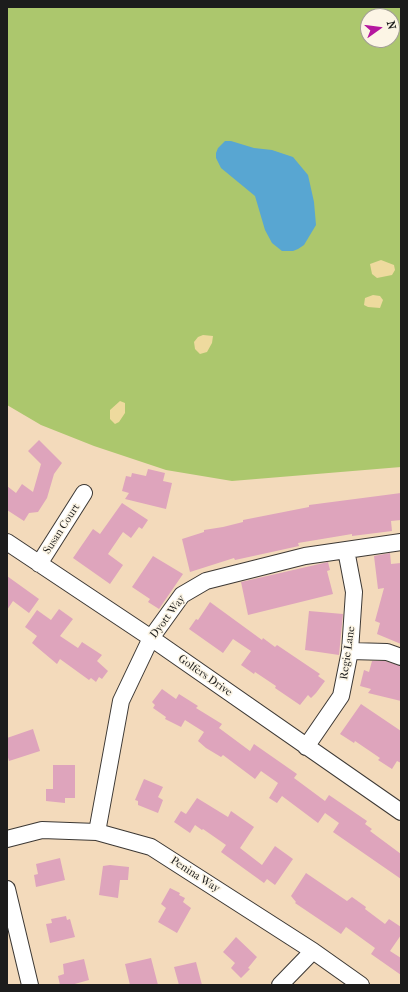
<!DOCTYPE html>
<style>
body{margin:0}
#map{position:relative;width:408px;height:992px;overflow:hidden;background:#f3dabb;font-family:"IM FELL French Canon",serif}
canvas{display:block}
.frame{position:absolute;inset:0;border:8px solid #1c1c1c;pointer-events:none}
.north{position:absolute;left:360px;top:8px;width:40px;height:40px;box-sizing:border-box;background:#fcf5e5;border:1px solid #a29e95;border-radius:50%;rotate:76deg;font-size:11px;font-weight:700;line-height:16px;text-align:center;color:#1c1c1c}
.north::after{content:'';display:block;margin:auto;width:14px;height:18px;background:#b5179e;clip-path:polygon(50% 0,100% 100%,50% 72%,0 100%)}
</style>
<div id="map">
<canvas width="408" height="992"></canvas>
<div class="frame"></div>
<div class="north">N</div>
</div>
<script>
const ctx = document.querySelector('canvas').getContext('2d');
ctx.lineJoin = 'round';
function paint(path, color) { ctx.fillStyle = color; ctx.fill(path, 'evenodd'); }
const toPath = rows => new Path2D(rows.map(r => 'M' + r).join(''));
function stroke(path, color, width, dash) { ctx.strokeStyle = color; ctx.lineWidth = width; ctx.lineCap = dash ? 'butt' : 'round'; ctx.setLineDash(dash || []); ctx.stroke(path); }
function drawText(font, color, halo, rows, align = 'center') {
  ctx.font = font + ' "IM FELL French Canon",serif'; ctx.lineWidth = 3; ctx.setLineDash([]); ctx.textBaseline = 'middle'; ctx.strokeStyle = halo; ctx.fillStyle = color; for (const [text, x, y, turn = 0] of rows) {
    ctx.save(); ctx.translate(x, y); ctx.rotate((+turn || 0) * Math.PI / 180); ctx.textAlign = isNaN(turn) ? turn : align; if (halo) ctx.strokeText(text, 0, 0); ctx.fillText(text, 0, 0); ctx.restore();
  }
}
const green = toPath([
 [7,7,401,7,401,467,232,481,166,470,94,446,41,425,7,405],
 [368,16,392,16,392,40,368,40]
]);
const sand = toPath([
 [381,260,394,265,395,270,392,275,377,278,372,274,370,264],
 [373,295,380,296,383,300,380,308,368,307,364,305,365,298],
 [203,335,213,336,212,343,207,352,200,354,195,349,194,342,198,337],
 [120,401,125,403,125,413,119,422,115,424,110,419,110,410]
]);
const water = toPath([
 [225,141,231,141,254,148,272,150,293,157,308,175,314,202,316,225,304,245,298,249,293,251,282,251,272,243,265,230,255,196,221,168,216,158,216,153,218,148]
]);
const building = toPath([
 [39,440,62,463,54,474,47,498,38,512,29,513,24,521,7,510,7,486,16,493,22,484,33,492,41,464,28,451],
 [148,469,165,473,163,481,172,483,166,509,125,499,129,493,122,491,126,476,131,477,132,473,146,476],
 [401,493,401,520,391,521,392,531,352,536,352,534,298,543,299,546,235,560,234,558,190,572,182,539,204,532,204,530,223,527,243,522,243,520,309,507,309,505],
 [122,503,148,520,142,529,139,527,131,538,123,532,108,554,123,565,110,584,73,558,93,529,100,534],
 [390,553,391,564,401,563,401,644,377,634,380,623,375,621,384,588,378,589,374,556],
 [153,556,183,574,159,609,148,602,150,599,132,587],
 [328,562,330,570,327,571,333,594,248,615,241,582],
 [7,576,39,599,29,613,13,601,7,610],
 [210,602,262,640,263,638,275,647,277,645,320,674,318,676,325,681,316,693,311,698,308,695,300,705,275,688,276,686,255,672,254,674,241,665,251,651,233,639,223,653,189,629,196,619,198,620],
 [59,609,73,619,60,636,78,648,82,642,102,655,97,661,108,671,102,679,99,677,96,682,91,678,89,680,60,659,57,664,32,643,37,636,25,627,37,610,51,620],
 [309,611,343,614,339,655,305,650],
 [372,661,385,661,401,666,401,701,368,693,371,689,360,686,364,670,369,672],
 [162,689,176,699,179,694,198,706,196,708,222,724,219,728,250,751,254,744,297,774,294,778,325,801,329,795,367,821,365,824,372,829,370,831,401,854,401,879,333,832,339,823,325,813,318,823,282,796,277,803,269,798,278,783,261,771,255,779,223,755,221,757,206,748,198,741,204,732,185,720,181,727,165,719,166,717,153,708,155,705,152,702],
 [361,704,401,731,401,763,397,761,392,769,378,760,380,758,355,741,354,743,340,734],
 [33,729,40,751,9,761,7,754,7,738],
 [53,765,75,765,75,798,65,798,65,803,46,801,46,789,53,789],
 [144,779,163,787,158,797,163,800,158,813,138,805,138,801,135,800],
 [197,798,228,817,231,811,254,827,240,848,262,865,275,846,293,859,275,885,267,879,264,883,221,852,226,845,203,829,202,830,195,825,190,833,174,822,181,811,186,814],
 [60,858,65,880,36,887,34,875,38,874,36,864],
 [110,865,129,867,128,880,120,880,118,898,99,895,103,866],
 [306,873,347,901,352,897,366,907,365,909,385,924,389,919,401,927,401,935,390,951,401,958,401,975,371,954,375,948,346,927,341,934,295,903,296,902,291,896],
 [170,888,180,893,179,895,185,898,183,902,191,908,177,933,158,922,166,908,161,904],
 [66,916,67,920,70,919,75,937,50,943,46,924,52,923,51,919],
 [236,937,257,957,248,968,250,969,241,978,231,968,235,963,223,952],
 [151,958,158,985,130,985,125,964],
 [84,959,89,980,71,985,60,985,58,976,64,974,63,964],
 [196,962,202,985,179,985,174,967]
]);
const minor = toPath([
 [7,542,151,638,401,812],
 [39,564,84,493],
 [350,651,387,652,401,657],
 [306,747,341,696,350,651,354,592,346,550],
 [97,832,121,701,151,638,182,595,206,581,305,556,401,542],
 [7,839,42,830,97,832,151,847,313,951,361,985],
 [7,889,30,985],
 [280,985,313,951]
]);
const streetNames = [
 ["Susan Court",62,529,-57],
 ["Dyott Way",168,617,-53],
 ["Regie Lane",348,653,-82],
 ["Golfers Drive",205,676,35],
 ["Penina Way",195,875,33]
];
paint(green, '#acc76d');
paint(sand, '#eeda9e');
paint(water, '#58a6d2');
paint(building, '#dea4bc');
stroke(minor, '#3c3834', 18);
stroke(minor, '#fff', 16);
drawText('11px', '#1c1c1c', '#fcf5e5', streetNames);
</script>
